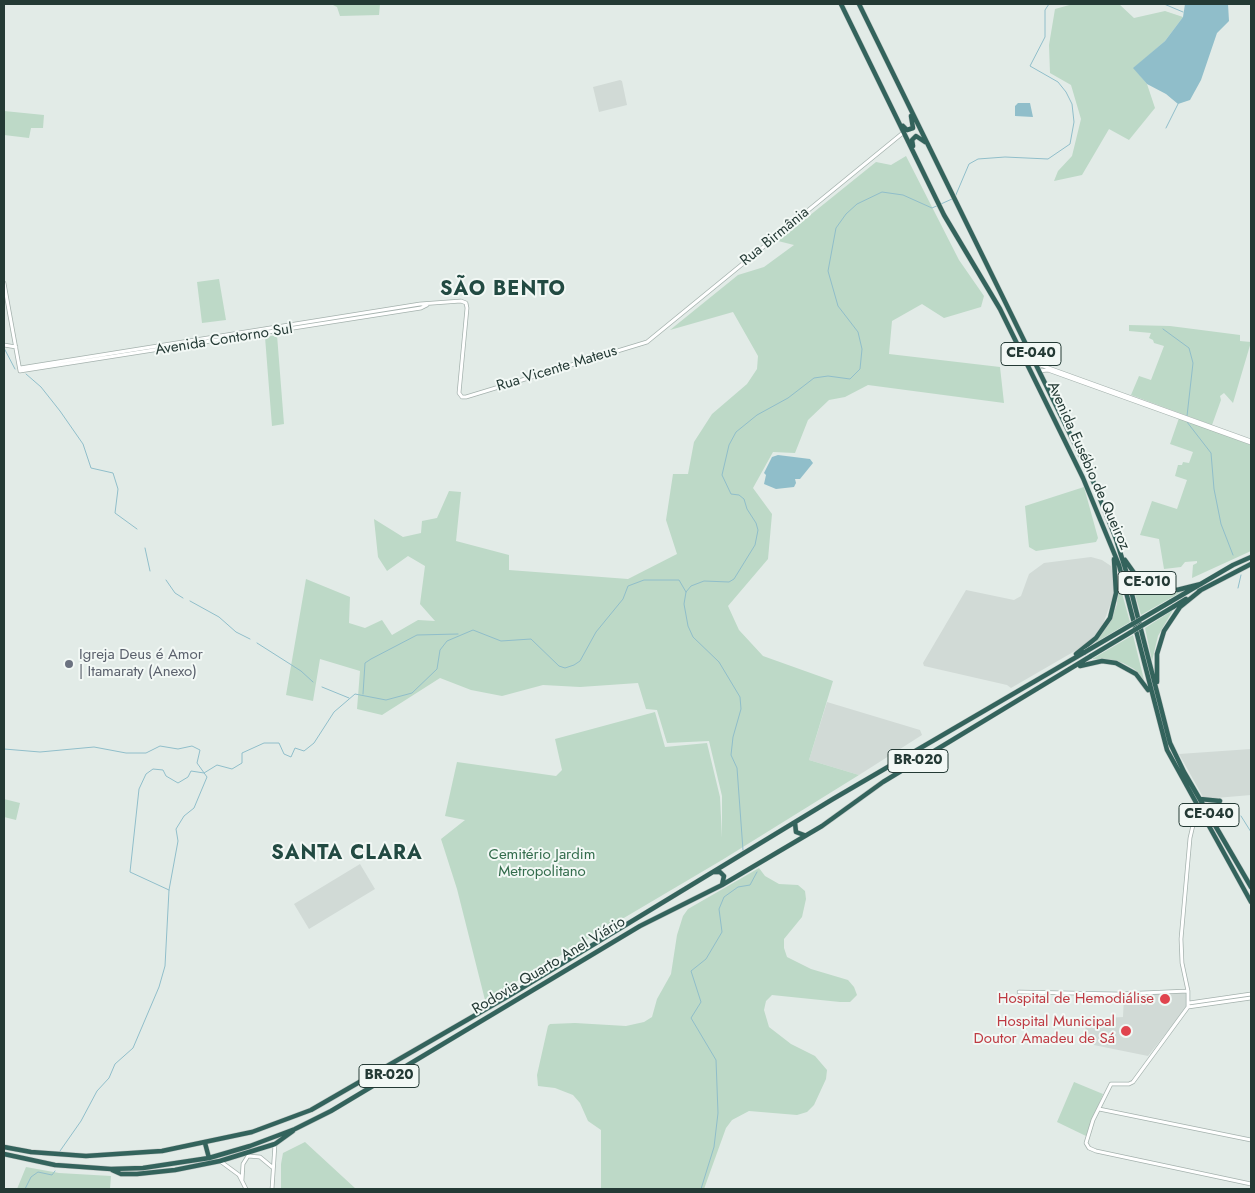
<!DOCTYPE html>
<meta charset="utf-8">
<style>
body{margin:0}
#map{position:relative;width:1255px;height:1193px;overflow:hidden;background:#e2ebe7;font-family:Jost,sans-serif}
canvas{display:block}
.frame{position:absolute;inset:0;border:5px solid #243a35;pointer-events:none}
</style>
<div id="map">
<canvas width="1255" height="1193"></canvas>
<div class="frame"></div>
</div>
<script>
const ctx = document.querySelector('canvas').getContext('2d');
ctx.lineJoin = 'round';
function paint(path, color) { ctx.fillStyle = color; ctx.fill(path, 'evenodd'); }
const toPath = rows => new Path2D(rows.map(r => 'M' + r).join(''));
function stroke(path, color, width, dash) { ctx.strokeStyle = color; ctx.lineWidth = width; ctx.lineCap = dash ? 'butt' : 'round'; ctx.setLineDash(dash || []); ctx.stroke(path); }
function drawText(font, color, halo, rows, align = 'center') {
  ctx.font = font + ' Jost,sans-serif'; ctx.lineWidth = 4; ctx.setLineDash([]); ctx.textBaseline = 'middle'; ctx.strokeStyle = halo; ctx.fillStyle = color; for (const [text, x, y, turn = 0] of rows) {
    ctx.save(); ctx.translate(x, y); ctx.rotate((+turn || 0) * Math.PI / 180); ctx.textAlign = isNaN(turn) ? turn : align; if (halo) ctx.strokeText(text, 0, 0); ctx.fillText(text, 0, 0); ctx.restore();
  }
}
const built = toPath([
 [620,80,622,81,627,105,599,112,593,87],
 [1091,557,1102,560,1111,566,1114,581,1113,597,1102,627,1087,644,1011,688,1007,685,924,666,923,663,966,590,1014,600,1021,596,1029,574,1044,563],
 [827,702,920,730,922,735,859,775,809,760],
 [1251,749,1251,795,1216,798,1203,797,1179,754],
 [360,864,375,889,309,929,294,904],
 [1186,991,1186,1008,1148,1056,1079,1042,1090,1019,1123,1017,1124,996]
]);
const green = toPath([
 [331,4,380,4,379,15,340,16,337,7],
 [1073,4,1119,4,1134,18,1165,11,1183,17,1165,41,1134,68,1147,84,1155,108,1129,140,1109,129,1082,175,1054,181,1058,171,1072,156,1081,119,1071,85,1050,73,1049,45,1055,9],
 [4,111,44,115,43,128,31,128,29,138,4,135],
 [906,156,959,260,984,296,981,307,944,318,922,304,892,321,889,354,1000,367,1004,403,868,385,845,397,829,400,808,420,795,453,773,452,753,488,772,514,768,559,728,606,739,630,763,656,833,681,809,760,859,775,722,860,485,1000,457,889,441,839,465,820,445,816,457,762,556,776,562,770,555,739,655,712,665,747,707,743,720,797,722,838,722,796,709,741,667,743,657,710,646,709,638,683,580,687,543,685,502,696,471,690,440,678,382,715,357,709,360,671,320,659,313,701,286,695,306,579,350,597,349,623,365,628,382,620,392,635,418,620,435,621,420,604,425,566,408,556,387,571,378,557,374,519,403,537,421,533,422,521,437,518,449,491,461,492,456,541,509,555,509,570,628,579,677,554,666,520,673,474,688,474,694,442,712,414,747,384,757,369,758,356,733,312,670,330,738,275,764,267,794,245,778,241,876,162,891,165],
 [219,279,226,320,202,323,197,282],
 [1129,325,1170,326,1240,335,1240,341,1251,342,1233,403,1224,393,1220,396,1221,400,1212,425,1131,395,1139,376,1151,380,1164,346,1154,343,1153,340,1149,338,1151,333,1129,331],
 [277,335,284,424,272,426,265,337],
 [1179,418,1251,445,1251,551,1192,578,1193,565,1197,563,1197,561,1185,562,1181,567,1164,569,1159,539,1140,535,1152,501,1177,509,1187,480,1175,476,1178,465,1182,465,1183,462,1189,463,1193,452,1170,444],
 [1084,487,1098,538,1096,542,1036,551,1029,547,1025,506],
 [1128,570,1149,587,1173,592,1183,591,1141,615],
 [1118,579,1130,622,1095,643,1111,620,1117,604],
 [1173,610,1158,636,1152,661,1145,628],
 [1133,635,1144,680,1134,669,1123,663,1112,660,1092,659],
 [4,799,20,803,16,820,4,817],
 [759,868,765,876,779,884,798,885,805,891,806,899,802,917,784,939,784,948,787,957,811,969,848,980,854,987,857,995,850,1002,840,1002,772,995,766,1001,764,1010,769,1027,791,1044,815,1056,827,1070,826,1079,814,1105,807,1112,797,1115,749,1111,732,1120,726,1128,704,1189,601,1189,601,1130,588,1121,580,1103,573,1095,555,1088,538,1086,537,1075,548,1026,550,1024,575,1023,626,1026,644,1022,652,1017,657,999,671,974,677,935,683,916,688,909],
 [1074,1082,1103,1094,1086,1136,1057,1122],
 [305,1142,356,1189,281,1189,281,1164,283,1153],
 [26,1167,59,1173,111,1176,110,1189,17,1189]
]);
const water = toPath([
 [1185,4,1228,4,1229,21,1217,33,1201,80,1190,100,1178,104,1166,94,1147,84,1133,68,1165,41,1183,17],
 [1018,103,1030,103,1033,117,1015,116,1015,106],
 [778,455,810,459,813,463,800,479,795,479,796,483,794,487,776,489,764,484,766,475,764,473,772,457]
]);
const stream = toPath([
 [1164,4,1183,12],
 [1166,128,1178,104],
 [955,197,969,164,978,159,1005,157,1048,159,1070,144,1074,122,1072,104,1066,92,1058,82,1030,66,1045,37,1045,10,1049,4],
 [1163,329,1189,348,1193,363,1187,416],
 [4,348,15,369],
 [26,374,41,387,60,411,83,444,91,468,113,473,118,489,115,513,137,529],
 [1187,422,1211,453,1214,489,1221,524,1233,555],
 [145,548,150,571],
 [166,580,175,593,183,598],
 [1238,588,1241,575],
 [190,601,219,617,236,632,250,639],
 [257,643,301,671,313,682],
 [322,687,349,698],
 [363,694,365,663,371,659,417,635,458,634],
 [4,749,40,752,94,747,126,753,146,753,160,746,178,749,192,746,200,750,197,763,207,777,194,808,184,816,176,829,178,841,169,890,165,966,159,987,133,1048,115,1064,109,1078,97,1091,81,1121,60,1151],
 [1241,816,1251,832],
 [743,850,737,768,731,755,733,737,741,709,740,697,719,662,693,637,688,626,684,604,686,592,691,586,704,581,729,582,734,579,755,545,758,530,756,523,747,509,744,499,739,495,731,494,722,475,729,445,736,432,757,415,788,398,814,378,828,376,850,379,860,369,862,349,858,332,838,306,828,271,836,228,846,214,857,204,882,192,903,195,932,208,952,199],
 [169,890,130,872,139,789,146,774,153,769,163,770,166,776,178,783,188,777,191,771,204,773,217,765,232,769,242,763,242,753,264,743,279,743,284,754,291,757,295,748,304,751,314,743,334,712,355,694,386,700,412,693,437,669,440,650,447,641,473,630,501,641,531,639,559,666,565,668,574,665,580,661,596,632,623,599,628,586,644,580,679,580,686,592],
 [25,1189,31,1177,38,1172,52,1175,55,1171],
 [701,1189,714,1147,718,1113,716,1060,691,1018,701,1002,691,971,706,959,722,932,719,909,724,897,738,887,750,885,757,872]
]);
const minor = toPath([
 [4,283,20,371,421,308,427,305],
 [4,345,16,347],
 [1035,363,1251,441],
 [20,368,420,304,461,301,466,303,467,308,459,393,462,397,466,397,647,342,904,132],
 [1039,371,1048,370,1251,443],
 [1197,808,1190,838,1181,939,1182,963,1188,991,1188,1007,1133,1082,1129,1084,1111,1084,1093,1120,1086,1143,1089,1148,1096,1151,1251,1184],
 [1019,992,1119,994,1188,991],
 [1189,1003,1251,994],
 [1188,1007,1251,998],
 [1099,1109,1251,1140],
 [220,1161,239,1175,246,1189],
 [242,1180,243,1164,248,1156,260,1157,272,1167],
 [272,1189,275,1144]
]);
const highway = toPath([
 [841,4,944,215,1000,309,1083,478,1119,565,1167,750,1251,902],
 [859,4,1093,481,1116,539,1126,571,1170,743,1184,772,1251,887],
 [903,126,907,130,913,128,911,116],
 [913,146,912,140,916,136,925,142],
 [1125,560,1137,577,1154,587,1177,590,1201,584],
 [1199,591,1251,564],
 [1170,602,1233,565,1251,557],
 [1173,607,1186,599],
 [1076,654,1096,638,1110,618,1116,593,1114,559],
 [1080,666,1102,661,1116,663,1136,674,1148,690],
 [1157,682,1157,654,1164,631,1180,607,1201,590],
 [1200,799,1220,801],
 [1209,815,1220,801],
 [795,823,796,832,804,835],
 [714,872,720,872,724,876,722,885],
 [205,1143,209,1158],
 [4,1147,31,1152,86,1156,162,1151,252,1132,311,1110,512,994,833,799,1085,652],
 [4,1154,55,1165,111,1169,143,1168,209,1158,250,1146,295,1129,331,1111,640,926,722,885,822,826,883,782,1091,656],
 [112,1170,121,1174,137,1174,175,1170,220,1161,275,1144,293,1131]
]);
const highwayBridge = toPath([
 [1085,652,1170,602],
 [1091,656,1173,607]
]);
const markers = [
 [69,664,5,"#6b7280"],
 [1165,999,6,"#e0444e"],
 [1126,1031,6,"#e0444e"]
];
const shields = [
 [1031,354,60],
 [1147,583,58],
 [918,761,60],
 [1209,815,60],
 [389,1076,60]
];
const shieldNames = [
 ["CE-040",1031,354],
 ["CE-010",1147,583],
 ["BR-020",918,761],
 ["CE-040",1209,815],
 ["BR-020",389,1076]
];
const streetNames = [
 ["Rua Birmânia",775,237,-39],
 ["Avenida Contorno Sul",224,340,-9],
 ["Rua Vicente Mateus",557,369,-17],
 ["Avenida Eusébio de Queiroz",1088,466,66],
 ["Rodovia Quarto Anel Viário",549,966,-31]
];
const worshipNames = [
 ["Igreja Deus é Amor",79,655],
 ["| Itamaraty (Anexo)",79,672]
];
const parkNames = [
 ["Cemitério Jardim",542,855],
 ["Metropolitano",542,872]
];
const healthNames = [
 ["Hospital de Hemodiálise",1154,999],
 ["Hospital Municipal",1115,1022],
 ["Doutor Amadeu de Sá",1115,1039]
];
const districtNames = [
 ["SÃO BENTO",503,290],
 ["SANTA CLARA",347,854]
];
paint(built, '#d1dad6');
paint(green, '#bdd9c7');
paint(water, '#90beca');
stroke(stream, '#90beca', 1);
stroke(minor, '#a5b2ae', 4.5);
stroke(highway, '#c2c8c6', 5.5);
stroke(minor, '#fff', 3);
stroke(highway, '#33635c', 4.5);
stroke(highwayBridge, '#c2c8c6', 5.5, []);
stroke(highwayBridge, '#33635c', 4.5);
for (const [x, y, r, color] of markers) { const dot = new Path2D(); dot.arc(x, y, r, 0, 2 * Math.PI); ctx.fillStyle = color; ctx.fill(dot); stroke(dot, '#f2f8f5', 2); }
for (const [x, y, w] of shields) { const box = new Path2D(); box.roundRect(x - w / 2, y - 11.5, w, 23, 4); ctx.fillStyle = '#f2f8f5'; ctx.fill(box); stroke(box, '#243a35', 1); }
drawText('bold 14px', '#243a35', null, shieldNames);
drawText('15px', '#243a35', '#f2f8f5', streetNames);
drawText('15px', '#5b616d', '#f2f8f5', worshipNames, 'left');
drawText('15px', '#336c4c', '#f2f8f5', parkNames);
drawText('15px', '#be3a42', '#f2f8f5', healthNames, 'right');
ctx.letterSpacing = '1px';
drawText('bold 20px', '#224a42', '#f2f8f5', districtNames);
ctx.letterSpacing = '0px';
</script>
